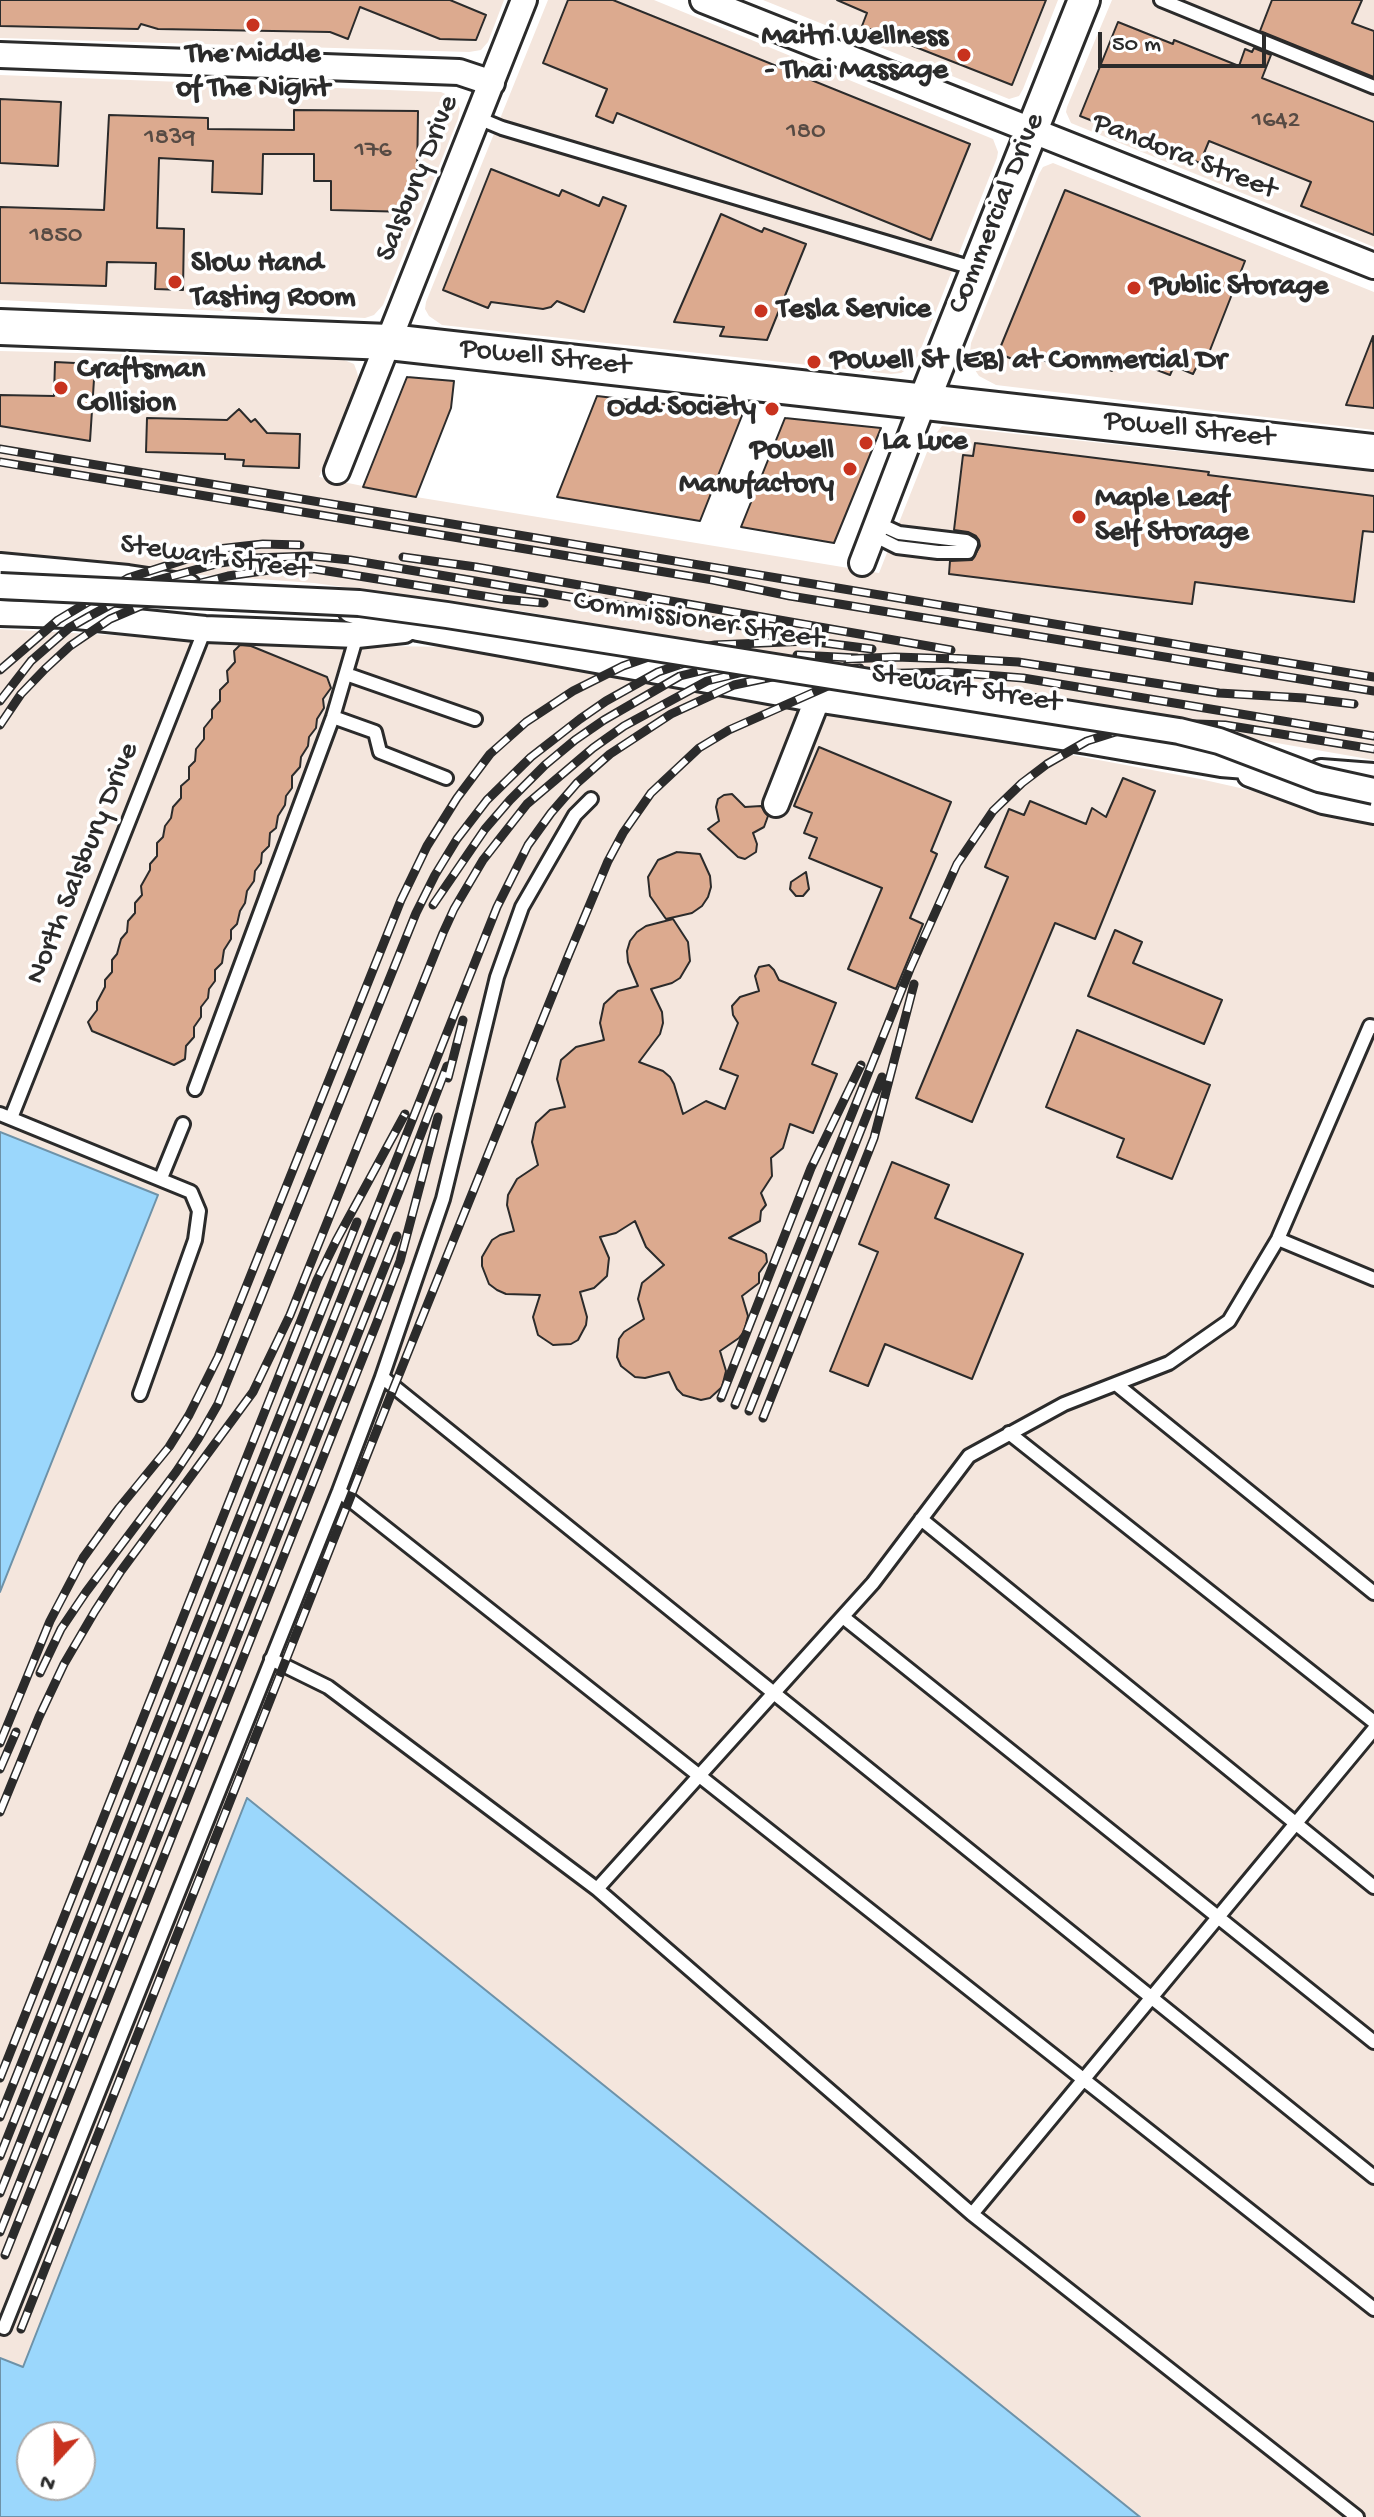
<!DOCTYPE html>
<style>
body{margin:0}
#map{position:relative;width:1374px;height:2517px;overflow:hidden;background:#fff;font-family:"Gochi Hand",sans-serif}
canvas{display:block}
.north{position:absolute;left:16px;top:2421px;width:80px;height:80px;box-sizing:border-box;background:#fff;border:2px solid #aaa;border-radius:50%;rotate:201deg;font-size:22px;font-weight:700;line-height:32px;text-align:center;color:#2b2b2b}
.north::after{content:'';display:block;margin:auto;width:28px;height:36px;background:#c8321e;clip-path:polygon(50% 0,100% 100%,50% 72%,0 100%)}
.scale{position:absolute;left:1098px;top:32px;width:168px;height:36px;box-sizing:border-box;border:4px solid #2b2b2b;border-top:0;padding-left:10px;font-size:24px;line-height:28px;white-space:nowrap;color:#2b2b2b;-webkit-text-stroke:6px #fff;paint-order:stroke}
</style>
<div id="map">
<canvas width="1374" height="2517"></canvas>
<div class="north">N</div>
<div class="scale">50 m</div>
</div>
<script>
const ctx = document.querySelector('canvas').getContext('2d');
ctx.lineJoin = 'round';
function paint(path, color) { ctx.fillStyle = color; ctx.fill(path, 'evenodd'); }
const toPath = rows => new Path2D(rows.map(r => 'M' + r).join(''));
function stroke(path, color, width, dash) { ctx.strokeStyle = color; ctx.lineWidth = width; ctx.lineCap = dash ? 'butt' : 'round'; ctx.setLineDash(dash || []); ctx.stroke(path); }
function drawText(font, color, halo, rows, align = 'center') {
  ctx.font = font + ' "Gochi Hand",sans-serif'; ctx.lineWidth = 7; ctx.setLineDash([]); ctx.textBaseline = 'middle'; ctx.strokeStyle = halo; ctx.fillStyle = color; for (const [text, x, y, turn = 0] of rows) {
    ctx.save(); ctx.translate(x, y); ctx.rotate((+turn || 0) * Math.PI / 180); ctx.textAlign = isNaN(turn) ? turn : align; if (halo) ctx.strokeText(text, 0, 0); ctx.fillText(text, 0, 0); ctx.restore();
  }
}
const built = toPath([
 [0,0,504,0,488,42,481,50,469,52,0,38],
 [548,0,654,0,993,139,998,152,997,158,918,356,911,367,901,373,891,374,442,325,429,316,425,309,426,302],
 [763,0,1058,0,1023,89,1019,96,1009,99],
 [1112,0,1374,0,1374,247,1071,123,1066,112,1067,107],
 [0,75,441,92,456,99,460,109,458,119,383,305,374,315,365,318,0,300],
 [1053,163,1374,292,1374,430,996,385,979,376,969,361,971,343,1039,174,1043,167],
 [0,351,344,360,354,364,357,372,359,380,356,394,319,477,416,497,879,573,933,437,942,426,1374,472,1374,760,521,611,314,583,102,568,0,558],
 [0,629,291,645,460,647,896,722,1200,779,1374,818,1374,2517,1140,2517,247,1798,23,2367,0,2358,0,1592,158,1196,0,1132]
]);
const water = toPath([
 [0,1132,158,1195,0,1592,0,1132],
 [247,1798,1140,2517,0,2517,0,2358,23,2367,247,1798],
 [80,2437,80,2485,32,2485,32,2437,80,2437]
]);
const building = toPath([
 [0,0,450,0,486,15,476,40,440,39,360,7,348,39,330,32,158,29,141,24,138,29,0,26,0,0],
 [568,0,613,0,970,144,931,240,617,113,613,123,596,116,607,89,543,63,568,0],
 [837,0,1046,0,1012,85,862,26,867,13,837,0],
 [1272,0,1362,0,1352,23,1374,31,1374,77,1260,31,1272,0],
 [1118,22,1173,44,1174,40,1239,66,1245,49,1252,52,1254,48,1271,55,1262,78,1374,122,1374,235,1301,206,1311,182,1209,141,1200,163,1080,116,1118,22],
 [0,99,61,102,58,166,0,163,0,99],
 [294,110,418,111,417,183,422,183,411,212,331,210,331,181,314,181,314,154,263,154,262,194,212,192,213,161,159,158,157,228,184,229,183,290,155,289,156,263,107,262,106,286,0,283,0,207,104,210,109,115,208,118,208,129,294,130,294,110],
 [491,169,559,196,562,190,599,206,603,197,626,206,584,312,557,301,551,307,543,309,491,302,488,308,443,290,491,169],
 [1065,190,1245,261,1203,368,1197,366,1193,374,1174,366,1170,375,1118,355,1112,371,1063,352,1058,366,1030,355,1026,365,998,353,1065,190],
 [721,214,762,232,764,228,806,244,767,340,720,336,724,327,674,322,721,214],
 [1373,336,1374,408,1346,405,1373,336],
 [55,362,95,364,90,441,0,426,0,395,54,396,55,362],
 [407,377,454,381,451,408,416,497,363,487,407,377],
 [597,396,743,413,700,521,557,497,597,396],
 [239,409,251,422,255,419,267,433,300,434,299,468,243,466,244,460,225,459,225,454,146,452,147,418,227,420,239,409],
 [785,418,881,428,834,543,741,527,785,418],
 [975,443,1209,472,1208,475,1374,496,1374,532,1363,531,1354,602,1195,582,1192,604,949,574,950,561,972,560,980,546,979,540,976,536,968,532,954,530,963,455,973,456,975,443],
 [240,645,251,646,327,677,331,688,323,699,324,708,317,719,316,728,309,737,308,746,301,757,300,767,292,776,292,788,286,796,285,805,278,816,276,828,270,833,269,846,262,853,261,863,255,871,254,881,247,891,245,903,240,911,237,924,231,930,231,939,224,950,222,963,215,970,215,981,209,989,208,998,201,1007,201,1017,194,1027,194,1037,186,1046,185,1059,174,1065,92,1031,88,1022,97,1010,97,1002,105,987,105,980,112,972,112,960,117,954,121,939,127,932,128,921,135,913,135,903,142,895,141,886,150,870,150,864,157,856,157,843,163,837,165,826,171,818,173,807,181,798,181,786,189,779,189,767,195,761,196,749,204,739,204,728,212,718,212,710,220,701,220,690,228,682,227,671,235,662,234,651,240,645],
 [819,747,951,802,931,851,937,854,910,918,923,924,896,989,848,969,882,888,809,858,817,838,804,833,812,813,794,806,819,747],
 [1123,778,1155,791,1095,939,1055,923,972,1122,916,1098,1008,877,985,867,1009,809,1024,815,1030,801,1086,824,1092,808,1106,817,1123,778],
 [732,794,745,807,761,806,768,816,764,827,753,833,757,844,756,852,745,859,738,857,708,829,719,821,716,807,718,799,724,795,732,794],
 [677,852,700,854,710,876,711,887,708,897,702,906,692,913,666,919,650,896,648,877,658,860,677,852],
 [806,872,809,889,803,896,796,896,790,889,791,882,806,872],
 [673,919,688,942,690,961,680,978,672,983,651,989,662,1012,663,1023,660,1034,639,1062,663,1071,670,1077,674,1084,683,1114,706,1101,725,1109,738,1076,720,1069,738,1023,733,1015,732,1006,740,997,759,991,755,976,759,967,769,965,774,970,779,980,836,1003,812,1064,837,1074,813,1133,790,1124,783,1148,771,1158,772,1176,761,1193,766,1205,761,1211,760,1221,729,1238,762,1251,766,1254,767,1262,759,1273,759,1283,742,1296,748,1316,744,1332,739,1338,720,1351,726,1371,722,1387,710,1398,701,1400,683,1395,677,1389,669,1372,645,1378,635,1377,621,1366,617,1357,619,1339,624,1332,644,1319,638,1299,642,1283,664,1265,646,1247,635,1221,616,1233,600,1237,609,1258,607,1276,594,1288,580,1292,587,1317,586,1325,578,1340,571,1344,553,1345,538,1335,533,1317,540,1295,506,1294,497,1290,489,1284,482,1266,482,1257,492,1240,500,1235,514,1231,507,1205,508,1195,517,1179,538,1165,532,1142,536,1123,550,1110,565,1107,557,1079,561,1060,576,1047,604,1040,600,1023,604,1004,618,991,638,986,628,962,627,951,630,941,637,932,646,926,673,919],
 [1115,930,1142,942,1133,963,1222,1000,1204,1044,1088,996,1115,930],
 [1077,1030,1210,1085,1172,1179,1117,1157,1124,1139,1046,1107,1077,1030],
 [892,1162,949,1185,935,1218,1023,1254,972,1379,885,1344,868,1386,830,1371,878,1252,859,1244,892,1162]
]);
const service = toPath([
 [1161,0,1374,87],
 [478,118,502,128,976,269],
 [873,535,897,547,938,552,968,552,971,544,966,541,899,533,877,523],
 [346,674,475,719],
 [333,717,375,732,380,752,446,778],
 [195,1089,333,717,357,635],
 [0,1114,191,1192,199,1211,195,1240,140,1394],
 [11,1118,205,629],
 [161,1178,183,1124],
 [1278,1239,1374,1279],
 [382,1377,1374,2177],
 [1116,1384,1374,1593],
 [1009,1433,1374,1722],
 [339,1491,1374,2309],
 [921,1519,1374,1887],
 [843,1617,1374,2042],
 [271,1659,328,1687,597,1889,972,2214,1357,2517],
 [597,1889,873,1583,969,1456,1064,1404,1169,1363,1229,1321,1278,1239,1370,1026,1374,1027],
 [972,2214,1374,1729],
 [4,2328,339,1491,382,1377,443,1199,497,977,522,907,575,815,591,799]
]);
const minor = toPath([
 [703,0,1374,266],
 [0,55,459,72,492,83],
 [337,471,524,0],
 [862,563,924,401],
 [0,566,128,578,188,587],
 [351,610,418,628,802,697,1087,741,1221,764,1284,769],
 [0,613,67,615,205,629,357,635,404,630],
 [1321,772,1374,776],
 [1250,774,1323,801,1374,811],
 [776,804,817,700]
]);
const tertiary = toPath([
 [924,401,1084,0]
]);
const secondary = toPath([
 [0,327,389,342,1374,452]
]);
const rail = toPath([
 [0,449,1374,677],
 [0,462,713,580,790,596,1374,691],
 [403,557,476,567,951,650],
 [797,655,857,658],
 [949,658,1018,662,1219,693,1304,698,1354,704],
 [846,659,895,657,957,659],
 [0,670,58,620,128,578,218,549,263,544,300,545],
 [0,701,31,661,69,628,88,617,154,581,220,563,254,558,311,556,350,560,791,634],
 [0,725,21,694,45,669,70,646,110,619,185,587,228,576,283,568,315,569,502,599,544,603],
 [433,905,485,829,510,800,545,765,575,740,604,720,680,676,749,659],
 [448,1078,463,1020],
 [721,1398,811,1168,861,1065],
 [735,1405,910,969,957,864,993,811,1022,783,1047,764,1087,741,1128,728,1169,723,1225,725,1374,749],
 [749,1411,882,1077],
 [763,1418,874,1138,914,984],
 [40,1673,61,1629,86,1592,176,1472,198,1439,218,1404,416,913,435,875,457,839,487,800,531,757,580,719,606,701,658,672,714,653],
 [0,1743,50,1621,83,1558,119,1508,169,1447,189,1415,218,1357,401,900,427,846,457,798,490,754,526,722,573,691,623,666,657,654,715,645,785,642,809,641,872,649],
 [0,1769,16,1732],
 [0,1812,39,1717,64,1664,95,1611,121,1571,253,1392,290,1315,443,933,454,909,483,860,527,804,593,748,624,726,707,681,784,662,810,661],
 [0,2078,317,1280,336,1241,405,1114],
 [0,2117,357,1222],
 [0,2156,497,907,528,845,551,813,577,783,610,754,671,714,734,685,791,673,860,668],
 [0,2193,403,1181,447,1066],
 [0,2232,397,1236],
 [5,2255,377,1322,400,1261,438,1117],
 [21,2329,394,1387,569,954,608,861,623,833,651,793,699,748,729,730,837,682,868,674,948,672,1023,678,1374,736]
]);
const minorBridge = toPath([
 [0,586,359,603,447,615,1179,731,1219,741,1319,779,1374,791]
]);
const markers = [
 [253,25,8,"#c8321e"],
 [964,55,8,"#c8321e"],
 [175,282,8,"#c8321e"],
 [1134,288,8,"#c8321e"],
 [761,311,8,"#c8321e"],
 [814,362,8,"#c8321e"],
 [61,388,8,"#c8321e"],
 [772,409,8,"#c8321e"],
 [866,443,8,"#c8321e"],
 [850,469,8,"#c8321e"],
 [1079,517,8,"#c8321e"]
];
const numberNames = [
 ["1642",1276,122],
 ["180",806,133],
 ["1839",170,139],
 ["176",373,152],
 ["1850",56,237]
];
const poiNames = [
 ["Maitri Wellness",948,38,"right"],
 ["- Thai Massage",948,72,"right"],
 ["The Middle",253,56,"center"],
 ["of The Night",253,90,"center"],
 ["Slow Hand",191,265],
 ["Tasting Room",191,299],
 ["Public Storage",1150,288],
 ["Tesla Service",777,311],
 ["Powell St (EB) at Commercial Dr",830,362],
 ["Craftsman",77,371],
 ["Collision",77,405],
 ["Odd Society",756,409,"right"],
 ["La Luce",882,443],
 ["Powell",834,452,"right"],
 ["Manufactory",834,486,"right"],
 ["Maple Leaf",1095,500],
 ["Self Storage",1095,534]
];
const streetNames = [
 ["Pandora Street",1184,158,21],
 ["Salsbury Drive",419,179,-68],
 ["Commercial Drive",998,214,-68],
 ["Powell Street",545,359,6],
 ["Powell Street",1189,431,6],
 ["Stewart Street",215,559,8],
 ["Commissioner Street",698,622,9],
 ["Stewart Street",966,690,9],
 ["North Salsbury Drive",84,864,-68]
];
paint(built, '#f4e6dd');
paint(water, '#9bd7fc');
stroke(water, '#6e92a8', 2);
paint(building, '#dcaa8f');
stroke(building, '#2b2b2b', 2);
stroke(service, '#2b2b2b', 18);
stroke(minor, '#2b2b2b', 30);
stroke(tertiary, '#2b2b2b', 36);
stroke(secondary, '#2b2b2b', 40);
stroke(service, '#fff', 12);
stroke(minor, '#fff', 24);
stroke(tertiary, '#fff', 30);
stroke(secondary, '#fff', 34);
stroke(rail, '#2b2b2b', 9);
stroke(rail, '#fff', 6, [18]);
stroke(minorBridge, '#2b2b2b', 30, []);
stroke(minorBridge, '#fff', 24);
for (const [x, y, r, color] of markers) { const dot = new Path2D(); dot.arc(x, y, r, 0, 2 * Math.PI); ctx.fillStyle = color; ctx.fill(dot); stroke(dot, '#fff', 3); }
drawText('26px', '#574b44', null, numberNames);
drawText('bold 30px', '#2b2b2b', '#fff', poiNames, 'left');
drawText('30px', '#2b2b2b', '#fff', streetNames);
</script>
